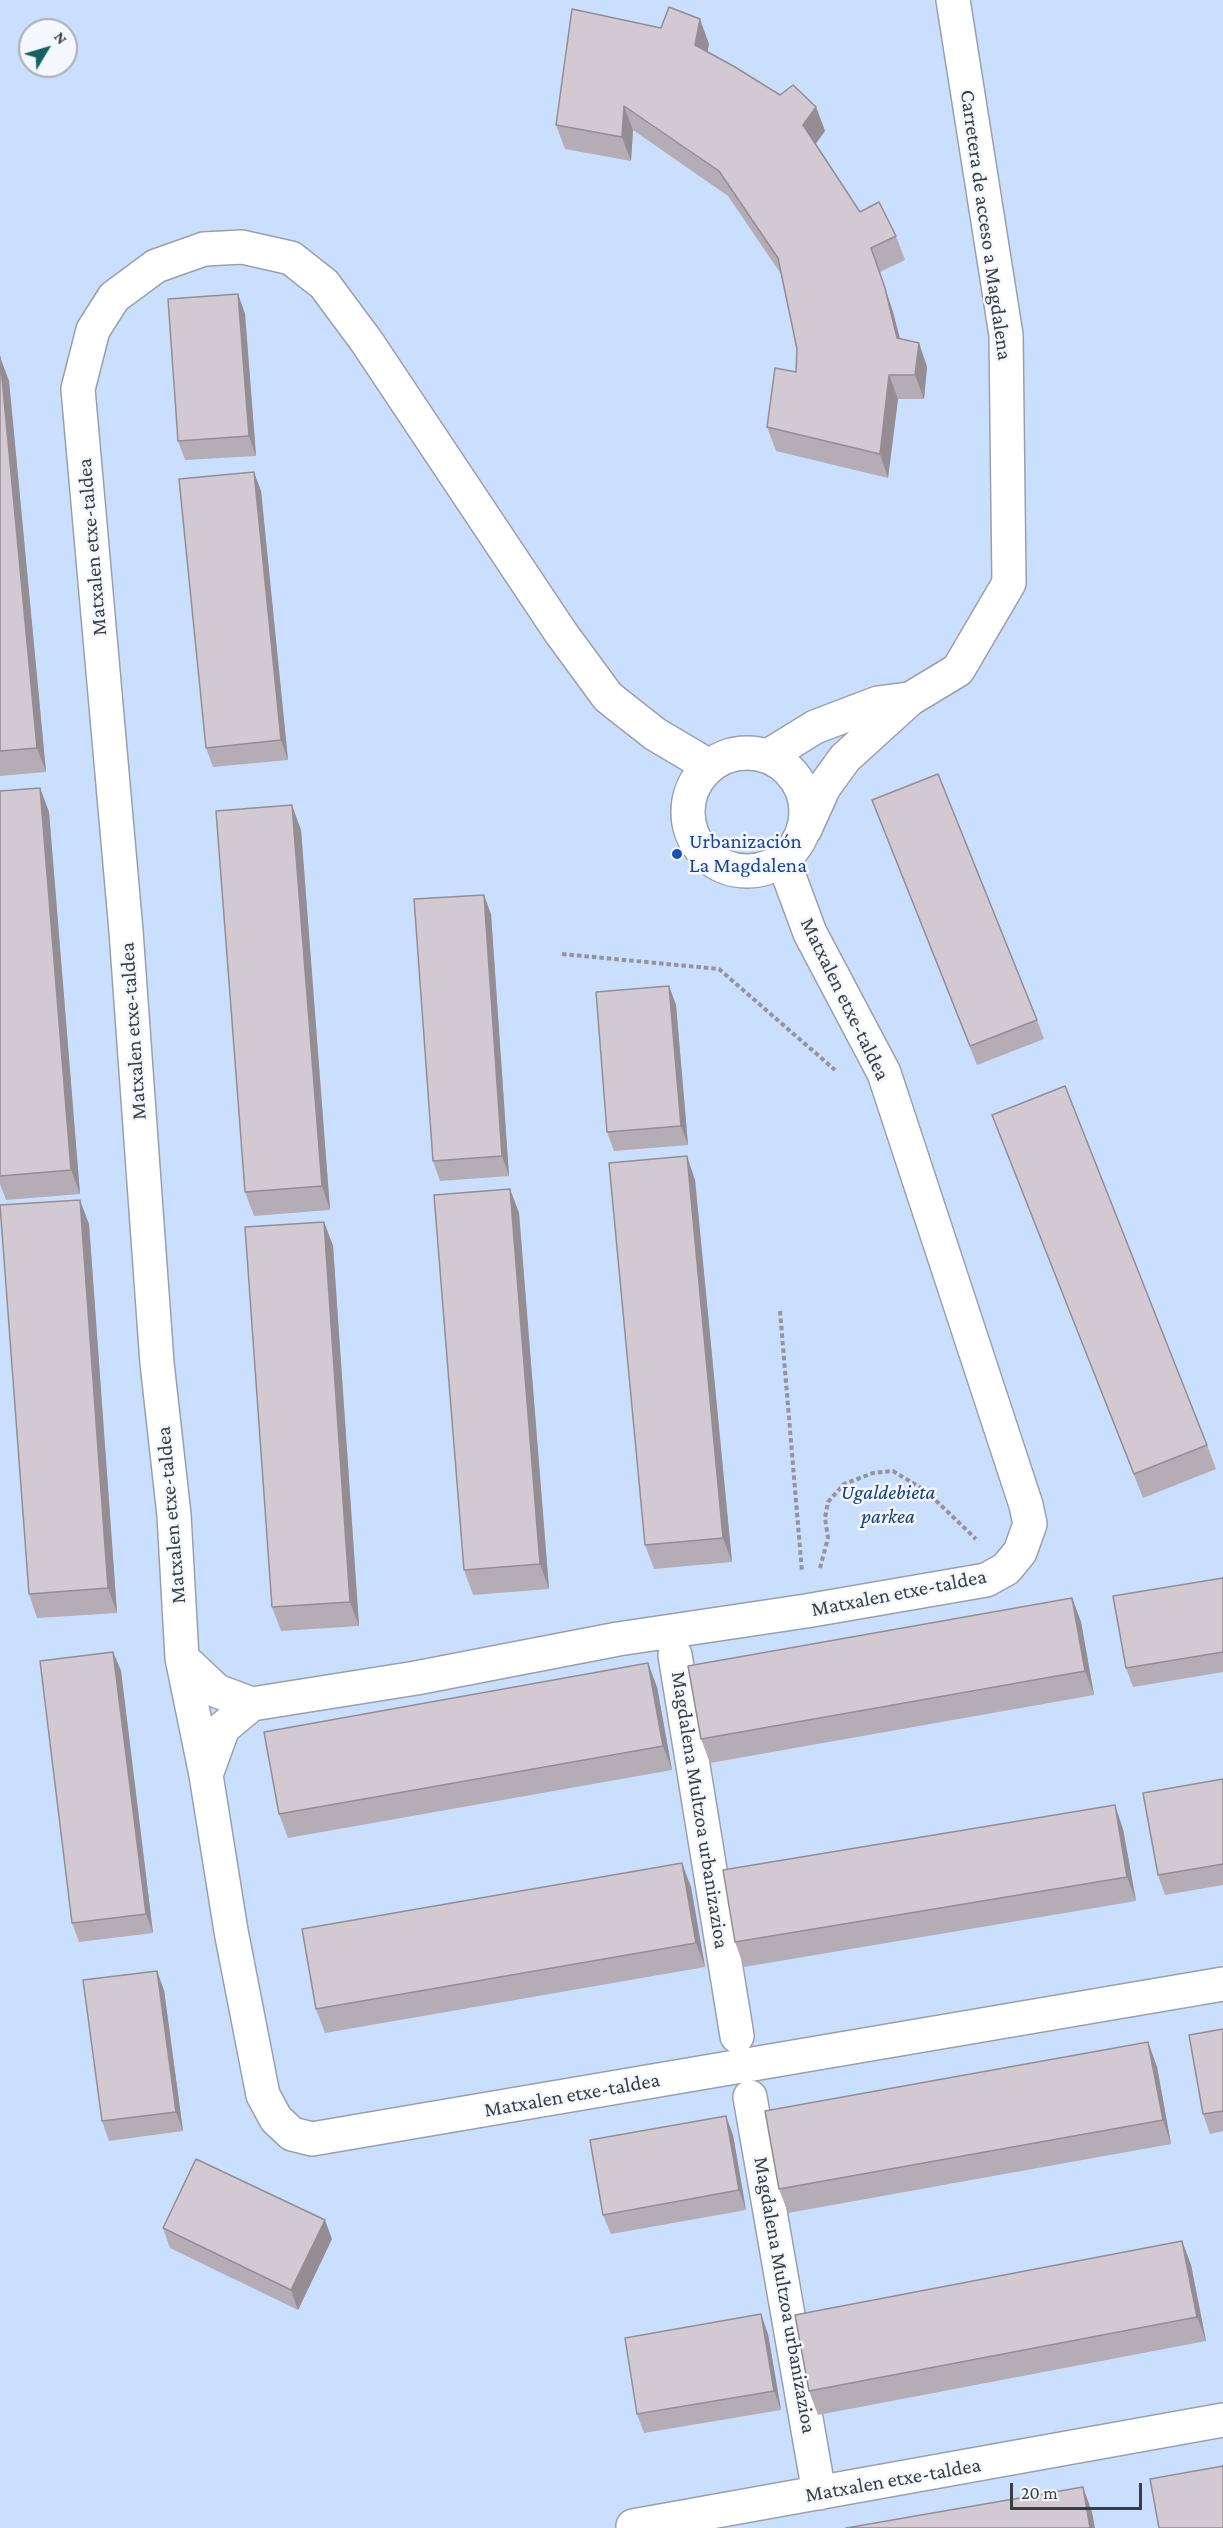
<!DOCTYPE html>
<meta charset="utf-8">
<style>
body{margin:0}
#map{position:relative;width:1223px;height:2528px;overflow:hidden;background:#f4f8fe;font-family:"Crimson Pro",serif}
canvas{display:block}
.north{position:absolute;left:18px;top:18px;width:60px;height:60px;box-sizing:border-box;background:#f4f8fe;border:2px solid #aaadb2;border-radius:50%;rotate:52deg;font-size:16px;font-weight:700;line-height:24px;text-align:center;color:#3a3d41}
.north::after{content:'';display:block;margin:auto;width:21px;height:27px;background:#13625e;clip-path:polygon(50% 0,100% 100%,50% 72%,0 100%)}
.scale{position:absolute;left:1010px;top:2483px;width:132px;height:27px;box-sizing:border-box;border:3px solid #3a3d41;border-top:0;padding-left:8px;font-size:18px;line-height:21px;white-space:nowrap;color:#3a3d41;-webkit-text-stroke:4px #f4f8fe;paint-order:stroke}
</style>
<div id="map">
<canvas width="1223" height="2528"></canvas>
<div class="north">N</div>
<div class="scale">20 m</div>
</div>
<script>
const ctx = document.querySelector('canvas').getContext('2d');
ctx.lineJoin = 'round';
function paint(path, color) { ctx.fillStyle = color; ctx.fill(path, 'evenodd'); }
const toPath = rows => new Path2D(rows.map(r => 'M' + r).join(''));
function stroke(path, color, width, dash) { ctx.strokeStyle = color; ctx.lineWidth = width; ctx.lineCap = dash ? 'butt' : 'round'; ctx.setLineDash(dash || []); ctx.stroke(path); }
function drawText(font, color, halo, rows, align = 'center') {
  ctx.font = font + ' "Crimson Pro",serif'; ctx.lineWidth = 5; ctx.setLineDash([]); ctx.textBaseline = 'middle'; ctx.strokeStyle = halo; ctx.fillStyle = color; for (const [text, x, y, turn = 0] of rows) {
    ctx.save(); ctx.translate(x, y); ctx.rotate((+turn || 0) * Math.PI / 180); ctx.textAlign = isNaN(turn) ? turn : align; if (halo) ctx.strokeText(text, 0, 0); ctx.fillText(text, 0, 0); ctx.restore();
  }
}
const green = toPath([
 [0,0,1223,0,1223,2528,0,2528],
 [30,30,66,30,66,66,30,66]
]);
const path = toPath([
 [562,954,719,969,835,1070],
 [780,1311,802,1572],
 [820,1568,828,1538,825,1518,828,1502,844,1484,873,1473,893,1471,926,1491,976,1539]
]);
const minor = toPath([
 '688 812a59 59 0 1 1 118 0a59 59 0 1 1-118 0Z',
 [768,756,815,727,878,703,908,699],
 [709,766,655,734,608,697,561,633,367,342,324,284,291,258,242,247,204,249,156,266,114,297,93,330,78,389,126,931,157,1363,174,1515,182,1658,206,1775,231,1931,263,2095,276,2119,292,2134,312,2139,1223,1984],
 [805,829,824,787,845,758,910,699,958,670,1009,583,1006,335,953,0],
 [675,1655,737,2036],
 [182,1658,217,1691,252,1704,416,1678,618,1639,806,1611,986,1580,1006,1569,1020,1552,1030,1524,1026,1505,884,1073,810,933,783,860],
 [206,1775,223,1728,252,1704],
 [750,2097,819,2493],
 [633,2526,1223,2420]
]);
const wall = toPath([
 [709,44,707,52,780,95,816,107,825,131,815,144,860,212,896,236,905,260,880,272,893,312,900,339,919,343,927,367,924,399,898,399,888,478,776,451,767,427,796,372,797,349,781,274,728,196,633,130,631,161,565,149,556,125],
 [238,294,245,314,256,456,185,460,178,441],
 [0,357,9,381,46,772,0,776],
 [261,491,288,760,213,767,206,748],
 [40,788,49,812,80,1194,6,1200,0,1184,0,791],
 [872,800,1037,1020,1044,1039,977,1065],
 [301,830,330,1210,254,1216,245,1192],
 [491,914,509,1176,440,1181,433,1161],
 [669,986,676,1005,688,1145,614,1151,607,1132],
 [992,1115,1207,1445,1216,1469,1143,1498],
 [695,1180,732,1562,654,1569,645,1545],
 [510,1189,519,1213,549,1589,473,1595,464,1570],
 [324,1222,333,1246,359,1626,281,1631,272,1607],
 [89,1224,117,1613,37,1618,29,1594],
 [1223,1578,1223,1672,1133,1687,1126,1668],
 [1072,1598,1081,1622,1094,1695,710,1763,701,1739],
 [113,1652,121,1671,153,1933,79,1942,72,1923],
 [657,1687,672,1770,288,1838,279,1814],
 [1223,1779,1223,1885,1165,1895,1158,1875],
 [1123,1829,1136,1901,744,1967,735,1942],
 [691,1887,705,1967,325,2033,316,2009],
 [164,1990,183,2131,109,2141,102,2121],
 [1223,2029,1223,2131,1210,2134,1203,2114],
 [1148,2042,1157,2067,1171,2144,788,2213,779,2189],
 [733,2135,746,2210,611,2234,603,2215],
 [163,2228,332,2239,298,2310,170,2248],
 [1182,2241,1191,2265,1206,2341,818,2415,809,2391],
 [768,2334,781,2410,644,2433,637,2414]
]);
const shadedWall = toPath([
 [700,19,709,44,704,69,695,45],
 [624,106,633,130,631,161,622,137],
 [816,107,825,131,812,149,803,125],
 [871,248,893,312,906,362,897,338],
 [238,294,245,314,256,456,249,436],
 [919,343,927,367,924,399,915,375],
 [0,357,9,381,46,772,37,748],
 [889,375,898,399,888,478,880,454],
 [254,472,261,491,288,760,281,740],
 [40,788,49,812,80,1194,71,1170],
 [292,805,301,830,330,1210,322,1186],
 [484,895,491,914,509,1176,502,1156],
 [669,986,676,1005,688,1145,681,1126],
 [687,1156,695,1180,732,1562,723,1538],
 [510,1189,519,1213,549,1589,540,1564],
 [80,1200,89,1224,117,1613,108,1588],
 [324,1222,333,1246,359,1626,350,1602],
 [1072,1598,1081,1622,1094,1695,1085,1671],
 [113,1652,121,1671,153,1933,146,1914],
 [648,1663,657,1687,672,1770,663,1746],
 [1115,1805,1123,1829,1136,1901,1127,1877],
 [682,1863,691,1887,705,1967,696,1943],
 [157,1971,164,1990,183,2131,176,2112],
 [1148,2042,1157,2067,1171,2144,1163,2120],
 [726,2116,733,2135,746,2210,739,2190],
 [325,2220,332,2239,298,2310,291,2290],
 [1182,2241,1191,2265,1206,2341,1197,2317],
 [761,2314,768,2334,781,2410,774,2391],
 [1083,2487,1092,2512,1095,2528,1090,2528]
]);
const building = toPath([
 [669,7,700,19,695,45,735,67,780,95,793,85,816,107,803,125,860,212,879,202,896,236,871,248,885,288,897,338,919,343,915,375,889,375,880,454,767,427,775,368,796,372,797,349,778,258,719,171,624,106,622,137,556,125,572,9,661,28,669,7],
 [238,294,249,436,178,441,168,299,238,294],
 [0,357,37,748,0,751,0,357],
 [254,472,281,740,206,748,179,479,254,472],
 [938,774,1037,1020,970,1046,872,800,938,774],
 [40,788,71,1170,0,1176,0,791,40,788],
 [292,805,322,1186,245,1192,216,811,292,805],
 [484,895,502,1156,433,1161,414,899,484,895],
 [669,986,681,1126,607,1132,596,992,669,986],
 [1065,1086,1207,1445,1134,1474,992,1115,1065,1086],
 [687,1156,723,1538,645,1545,609,1163,687,1156],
 [510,1189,540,1564,464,1570,434,1195,510,1189],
 [80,1200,108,1588,29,1594,0,1205,80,1200],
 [324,1222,350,1602,272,1607,245,1227,324,1222],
 [1223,1578,1223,1652,1126,1668,1113,1596,1223,1578],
 [1072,1598,1085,1671,701,1739,688,1666,1072,1598],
 [113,1652,146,1914,72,1923,40,1661,113,1652],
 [648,1663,663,1746,279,1814,264,1732,648,1663],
 [1223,1779,1223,1864,1158,1875,1143,1793,1223,1779],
 [1115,1805,1127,1877,735,1942,723,1870,1115,1805],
 [682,1863,696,1943,316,2009,302,1929,682,1863],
 [157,1971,176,2112,102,2121,83,1980,157,1971],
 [1223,2029,1223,2111,1203,2114,1189,2035,1223,2029],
 [1148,2042,1163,2120,779,2189,765,2111,1148,2042],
 [726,2116,739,2190,603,2215,590,2140,726,2116],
 [196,2159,325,2220,291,2290,163,2228,196,2159],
 [1182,2241,1197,2317,809,2391,795,2315,1182,2241],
 [761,2314,774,2391,637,2414,625,2338,761,2314],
 [1223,2466,1223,2528,1159,2528,1150,2479,1223,2466],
 [1083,2487,1090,2528,846,2528,1083,2487]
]);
const markers = [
 [677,854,6,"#1a4fb4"]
];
const streetNames = [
 ["Carretera de acceso a Magdalena",986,225,82],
 ["Matxalen etxe-taldea",92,547,-95],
 ["Matxalen etxe-taldea",845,999,64],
 ["Matxalen etxe-taldea",133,1031,-94],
 ["Matxalen etxe-taldea",171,1515,-95],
 ["Matxalen etxe-taldea",899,1593,-11],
 ["Magdalena Multzoa urbanizazioa",700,1810,81],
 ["Matxalen etxe-taldea",572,2095,-10],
 ["Magdalena Multzoa urbanizazioa",785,2295,80],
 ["Matxalen etxe-taldea",893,2480,-10]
];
const transitNames = [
 ["Urbanización",689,842],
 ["La Magdalena",689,866]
];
const parkNames = [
 ["Ugaldebieta",888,1493],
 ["parkea",888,1517]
];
paint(green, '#cadffe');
stroke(minor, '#9aa0aa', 36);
stroke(path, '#92959a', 4, [4.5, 3]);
stroke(minor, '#fff', 33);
paint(wall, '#b5adb5');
paint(shadedWall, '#948d93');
paint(building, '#d3c9d2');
stroke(building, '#948d93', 1.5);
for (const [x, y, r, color] of markers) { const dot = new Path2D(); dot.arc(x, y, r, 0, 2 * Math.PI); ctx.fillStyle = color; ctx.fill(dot); stroke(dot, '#f4f8fe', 2); }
drawText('21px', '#3a3d41', '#f4f8fe', streetNames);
drawText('21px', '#164399', '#f4f8fe', transitNames, 'left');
drawText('italic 21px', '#113f7c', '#f4f8fe', parkNames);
</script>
